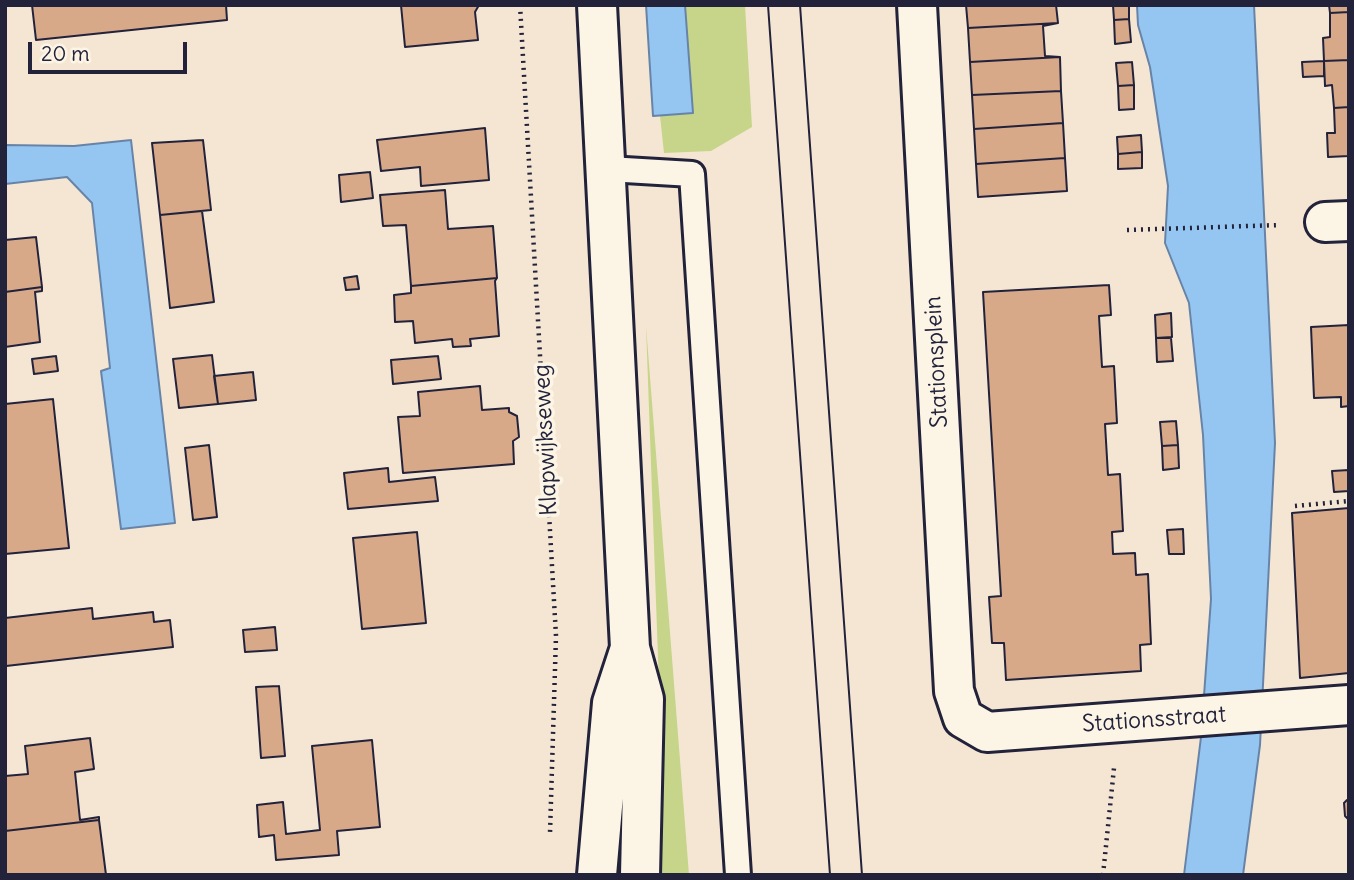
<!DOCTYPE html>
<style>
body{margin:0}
#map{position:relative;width:1354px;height:880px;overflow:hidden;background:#f5e6d3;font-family:Delius,sans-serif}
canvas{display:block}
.frame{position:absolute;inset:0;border:7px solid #22223b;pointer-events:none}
.scale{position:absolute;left:28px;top:42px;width:159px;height:32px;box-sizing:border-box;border:4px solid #22223b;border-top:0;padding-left:9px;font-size:21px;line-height:24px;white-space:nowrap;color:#22223b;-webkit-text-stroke:5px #fcf5e5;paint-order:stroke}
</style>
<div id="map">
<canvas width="1354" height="880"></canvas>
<div class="frame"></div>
<div class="scale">20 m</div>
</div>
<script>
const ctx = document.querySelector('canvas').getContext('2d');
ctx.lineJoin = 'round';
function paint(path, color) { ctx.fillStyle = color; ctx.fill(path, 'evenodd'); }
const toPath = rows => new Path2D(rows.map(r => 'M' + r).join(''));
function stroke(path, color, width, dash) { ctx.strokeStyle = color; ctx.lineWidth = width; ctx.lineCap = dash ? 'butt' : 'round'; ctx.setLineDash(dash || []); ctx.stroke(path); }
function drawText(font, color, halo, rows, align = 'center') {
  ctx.font = font + ' Delius,sans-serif'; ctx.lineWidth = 7; ctx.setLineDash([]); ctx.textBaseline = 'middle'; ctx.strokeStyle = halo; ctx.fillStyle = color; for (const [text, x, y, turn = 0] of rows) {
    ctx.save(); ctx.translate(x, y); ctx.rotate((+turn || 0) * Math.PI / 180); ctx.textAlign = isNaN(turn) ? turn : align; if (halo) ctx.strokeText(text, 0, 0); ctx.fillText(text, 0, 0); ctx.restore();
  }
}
const green = toPath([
 [685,5,745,5,752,127,711,151,664,153,660,116,692,113],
 [646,326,689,875,658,875,661,740]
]);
const water = toPath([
 [646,5,685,5,693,113,653,116,646,5],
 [1137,5,1254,5,1275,443,1260,745,1243,875,1184,875,1201,737,1211,599,1203,435,1189,303,1165,243,1168,186,1150,67,1138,25,1137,5],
 [131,140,175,523,121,529,101,371,110,368,92,203,67,177,5,184,5,145,74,146,131,140]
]);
const building = toPath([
 [32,5,226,5,227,20,36,40,32,5],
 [401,5,479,5,475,12,478,40,405,47,401,5],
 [966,5,1056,5,1058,23,968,28,966,5],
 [1113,5,1129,5,1129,19,1114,20,1113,5],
 [1329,5,1349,5,1349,12,1330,13,1329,5],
 [1349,12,1349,60,1324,61,1323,38,1330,37,1330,13,1349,12],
 [1129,19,1131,42,1115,44,1114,20,1129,19],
 [1058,23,1043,26,1045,56,1060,57,970,62,968,28,1058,23],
 [1060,57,1061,91,972,95,970,62,1060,57],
 [1349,60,1349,107,1334,108,1332,85,1325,86,1324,61,1349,60],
 [1324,61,1324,76,1303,77,1302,62,1324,61],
 [1132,62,1134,85,1118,86,1116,63,1132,62],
 [1134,85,1134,109,1119,110,1118,86,1134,85],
 [1061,91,1063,123,974,129,972,95,1061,91],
 [1349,107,1349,156,1328,157,1327,133,1335,133,1334,108,1349,107],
 [1063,123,1065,158,976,164,974,129,1063,123],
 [485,128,489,180,421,186,420,167,381,171,377,140,485,128],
 [1141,135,1142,152,1118,154,1117,137,1141,135],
 [203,140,211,210,160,215,152,143,203,140],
 [1142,152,1142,168,1118,169,1118,154,1142,152],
 [1065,158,1067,191,978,197,976,164,1065,158],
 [370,172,373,198,341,202,339,175,370,172],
 [445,190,448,229,493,226,497,278,411,286,406,225,383,226,380,195,445,190],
 [202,211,214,302,170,308,160,215,202,211],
 [36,237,42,287,5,292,5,240,36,237],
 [357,276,359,289,346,290,344,278,357,276],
 [497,278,495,281,499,336,470,339,471,346,453,347,452,339,415,343,413,321,395,322,394,295,411,293,411,286,497,278],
 [1109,285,1111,315,1099,316,1102,367,1114,366,1117,423,1105,424,1108,475,1120,474,1123,531,1112,532,1113,554,1135,553,1136,575,1148,574,1151,644,1140,645,1141,671,1006,680,1004,643,992,643,989,597,1001,596,983,292,1109,285],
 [42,287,42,291,35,292,40,342,5,347,5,292,42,287],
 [1171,313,1172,337,1156,338,1155,315,1171,313],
 [1349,325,1349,406,1341,407,1341,397,1314,398,1311,327,1349,325],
 [1156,338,1171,338,1173,361,1157,362,1156,338],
 [212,355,218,404,179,408,173,359,212,355],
 [56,356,58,371,34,374,32,359,56,356],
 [438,356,441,379,393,384,391,360,438,356],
 [253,372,256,400,218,404,214,376,253,372],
 [480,386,482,410,509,408,509,412,517,416,519,437,513,441,514,464,403,473,398,417,420,416,418,392,480,386],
 [53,399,69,548,5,554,5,404,53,399],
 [1176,421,1178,445,1162,446,1160,422,1176,421],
 [209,445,217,517,193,520,185,448,209,445],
 [1178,445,1179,468,1163,470,1162,446,1178,445],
 [388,468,389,482,435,477,438,501,348,509,344,473,388,468],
 [1349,470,1349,491,1334,492,1332,471,1349,470],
 [1349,508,1349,673,1300,678,1292,513,1349,508],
 [1183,529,1184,554,1169,554,1167,530,1183,529],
 [417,532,426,623,362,629,353,538,417,532],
 [92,608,93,619,153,612,154,622,170,620,173,647,6,666,5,618,92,608],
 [275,627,277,650,245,652,243,630,275,627],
 [279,686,285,756,261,758,256,687,279,686],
 [90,738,94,769,75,772,80,820,99,817,99,820,5,831,5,776,28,774,25,746,90,738],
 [372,740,380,827,337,831,339,855,276,860,274,835,259,837,257,805,283,802,286,834,320,830,312,746,372,740],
 [1347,800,1349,800,1349,820,1345,816,1344,803,1347,800],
 [99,820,106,875,5,875,5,831,99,820]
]);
const path = toPath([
 [520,5,556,636,550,833],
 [1127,230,1280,225],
 [1295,506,1349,501],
 [1103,875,1114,768]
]);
const lane = toPath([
 [608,169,692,174,738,875]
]);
const street = toPath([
 [917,5,954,691,963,718,987,732,1349,705],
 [1325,222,1349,221]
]);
const secondary = toPath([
 [597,5,630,648,644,699,640,875],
 [597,875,612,703,630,648]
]);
const tram = toPath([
 [768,5,830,875],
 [800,5,862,875]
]);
const streetNames = [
 ["Stationsplein",937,362,-93],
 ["Klapwijkseweg",546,440,-93],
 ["Stationsstraat",1154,720,-4]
];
paint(green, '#c6d589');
paint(water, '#95c6f1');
stroke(water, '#6784a8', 2);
paint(building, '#d7a989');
stroke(building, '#22223b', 2);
stroke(lane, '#22223b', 30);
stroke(street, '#22223b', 44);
stroke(secondary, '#22223b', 44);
stroke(path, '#22223b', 4.5, [2, 5]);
stroke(lane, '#fcf5e5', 24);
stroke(street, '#fcf5e5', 38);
stroke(secondary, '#fcf5e5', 38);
stroke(tram, '#22223b', 2);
drawText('23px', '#22223b', '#fcf5e5', streetNames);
</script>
